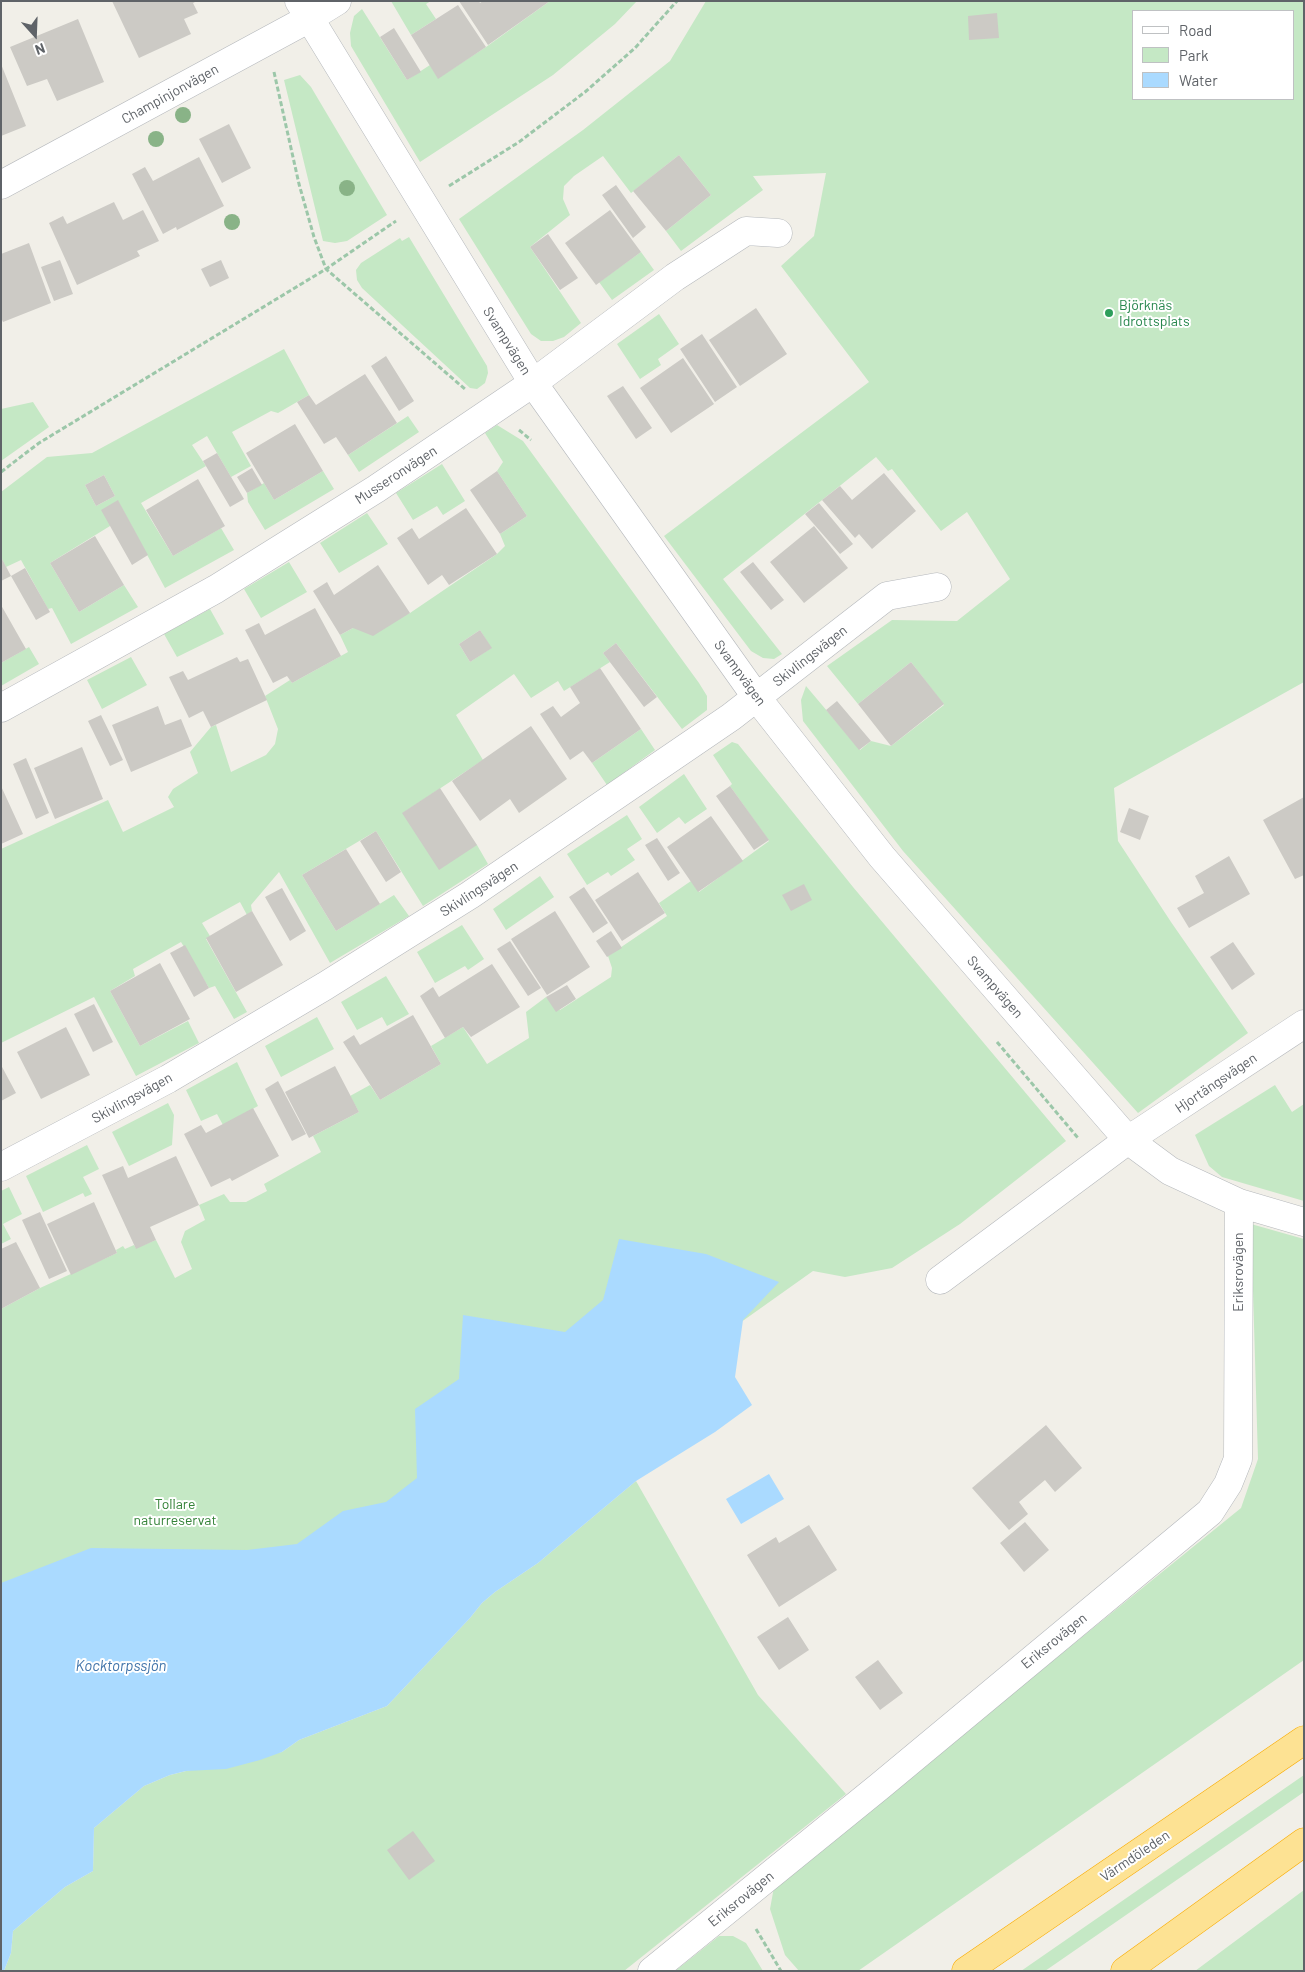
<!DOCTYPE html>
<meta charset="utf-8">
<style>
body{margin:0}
#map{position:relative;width:1305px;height:1972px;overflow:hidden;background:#f1efe8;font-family:Barlow,sans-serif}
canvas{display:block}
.frame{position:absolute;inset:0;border:2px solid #5f6368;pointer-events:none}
.legend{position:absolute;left:1132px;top:10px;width:162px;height:90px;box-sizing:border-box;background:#fff;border:1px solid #bfc1c3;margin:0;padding:6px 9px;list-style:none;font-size:15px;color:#5f6368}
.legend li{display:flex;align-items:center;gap:10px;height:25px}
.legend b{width:25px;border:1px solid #bfc1c3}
.north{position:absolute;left:10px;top:10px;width:50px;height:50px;-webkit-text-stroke:4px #fff;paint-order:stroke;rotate:160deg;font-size:14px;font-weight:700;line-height:20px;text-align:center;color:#5f6368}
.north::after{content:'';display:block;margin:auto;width:18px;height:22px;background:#5f6368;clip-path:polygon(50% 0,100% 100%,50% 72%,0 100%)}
</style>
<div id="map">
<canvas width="1305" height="1972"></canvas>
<div class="frame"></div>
<ul class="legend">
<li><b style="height:6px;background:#fff"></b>Road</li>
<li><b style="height:14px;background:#c5e8c5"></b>Park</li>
<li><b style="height:14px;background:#aadaff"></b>Water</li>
</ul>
<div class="north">N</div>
</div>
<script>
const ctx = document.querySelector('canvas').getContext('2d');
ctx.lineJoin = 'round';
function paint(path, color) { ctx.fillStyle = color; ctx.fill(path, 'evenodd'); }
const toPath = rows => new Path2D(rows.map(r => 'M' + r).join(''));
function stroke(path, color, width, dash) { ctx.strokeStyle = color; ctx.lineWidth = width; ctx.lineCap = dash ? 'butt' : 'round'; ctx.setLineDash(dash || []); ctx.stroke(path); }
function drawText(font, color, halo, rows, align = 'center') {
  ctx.font = font + ' Barlow,sans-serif'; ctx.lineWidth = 4; ctx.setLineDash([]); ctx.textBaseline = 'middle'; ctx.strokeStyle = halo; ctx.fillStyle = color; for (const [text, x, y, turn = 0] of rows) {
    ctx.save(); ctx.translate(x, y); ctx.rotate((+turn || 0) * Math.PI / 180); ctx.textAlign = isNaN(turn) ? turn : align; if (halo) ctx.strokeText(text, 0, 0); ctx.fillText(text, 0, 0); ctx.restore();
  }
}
const green = toPath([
 [391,1,431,1,426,4,436,19,411,35],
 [550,1,637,1,615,24,553,75,420,162,351,46,350,33,354,16,362,9,407,80,430,65,438,78,486,47],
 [706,1,1304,1,1304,682,1114,788,1118,841,1171,922,1248,1033,1138,1113,903,851,803,721,801,700,806,686,860,750,871,741,891,746,944,705,911,662,858,704,827,666,892,620,957,621,1010,579,967,512,941,531,892,469,888,471,876,457,723,579,782,654,774,659,763,658,751,651,664,536,869,382,781,266,814,236,826,173,753,176,763,190,681,251,666,231,711,195,679,155,631,193,603,156,574,176,564,186,563,199,570,215,530,247,581,323,564,337,553,341,541,341,531,334,459,219,583,130,670,61],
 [1134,11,1294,11,1294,99,1134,99],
 [300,75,311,87,387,215,347,241,335,243,323,241,284,80],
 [409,237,487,366,488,373,485,383,477,389,470,388,362,288,357,280,356,270,361,263,400,238,402,241],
 [641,252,654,270,612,300,599,282],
 [659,314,679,344,658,359,661,365,640,379,617,344],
 [284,349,309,395,278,413,271,411,232,432,251,466,231,477,207,436,192,445,206,466,141,503,173,556,221,528,234,550,165,588,118,501,110,526,50,563,79,612,124,585,138,607,71,644,52,608,48,609,21,560,6,567,1,557,1,492,47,457,92,453],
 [104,475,115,496,96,506,85,485],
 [33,402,49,427,1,461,1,409],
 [408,416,419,432,359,472,348,455],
 [497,425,523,441,699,683,707,696,707,710,682,729,616,643,603,653,610,662,564,691,558,681,531,698,514,674,456,715,483,760,403,813,477,845,488,864,423,906,376,831,302,875,336,931,394,895,409,916,330,963,279,872,251,905,252,911,247,915,240,902,202,923,210,936,206,939,247,1012,234,1019,215,986,209,988,181,942,133,969,135,976,110,991,140,1046,188,1021,199,1043,136,1076,94,997,1,1043,1,849,108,800,123,832,174,807,168,797,173,789,198,773,190,752,211,727,216,725,231,772,266,755,275,744,278,729,265,696,290,680,292,683,348,652,340,635,353,628,410,613,497,554,505,546,500,534,527,516,497,471,503,462,485,433],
 [480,630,491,648,470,662,459,644],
 [442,464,465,501,443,515,437,506,413,520,396,493],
 [323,471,334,489,265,530,248,502,247,493,264,483,274,500],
 [367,513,388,544,339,573,320,543],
 [289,562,307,592,261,618,244,589],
 [210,609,224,634,177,657,164,634],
 [29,647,39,664,1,686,1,663],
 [131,657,147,685,102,709,87,680],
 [641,729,655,750,607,785,592,763],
 [732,742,738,744,853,887,1066,1141,960,1224,892,1268,845,1277,813,1271,1,1848,1,1309,40,1288,117,1253,116,1250,123,1246,125,1249,134,1245,136,1248,156,1240,175,1278,192,1269,181,1242,185,1231,205,1220,199,1205,224,1194,230,1202,246,1202,267,1191,264,1184,321,1152,313,1136,359,1112,350,1096,370,1085,380,1100,441,1064,431,1046,463,1027,487,1064,529,1038,526,1012,546,997,560,1010,611,977,612,968,608,956,667,916,659,903,691,881,699,892,769,841,730,786,732,784,713,755],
 [684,774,707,809,685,824,679,817,657,833,639,807],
 [627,815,642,839,627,849,635,860,611,876,608,872,587,885,567,854],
 [540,876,554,897,506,930,493,909],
 [462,925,484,959,468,970,465,966,435,983,417,952],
 [386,976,409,1014,387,1026,382,1017,357,1030,341,1002],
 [317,1017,334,1049,281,1077,265,1046],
 [237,1062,258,1106,223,1125,217,1114,201,1121,186,1090],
 [1275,1085,1292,1112,1304,1104,1304,1201,1222,1177,1209,1166,1195,1135],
 [168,1103,174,1115,172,1145,129,1166,112,1132],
 [87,1145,99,1169,83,1177,92,1194,85,1197,83,1193,43,1212,26,1176],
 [9,1187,22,1214,3,1224,11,1239,1,1244,1,1191],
 [1251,1224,1304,1239,1304,1660,858,1971,799,1971,785,1955,770,1909,774,1887,1241,1508,1258,1459],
 [636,1481,758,1695,846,1794,624,1971,4,1971,11,1953,13,1931,65,1887,93,1871,94,1828,144,1786,170,1775,186,1771,282,1752,299,1740,387,1706,470,1618,482,1603,495,1592,538,1563],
 [1304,1775,1304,1792,1045,1971,1021,1971],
 [1304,1890,1304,1971,1195,1971],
 [719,1936,733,1936,746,1943,763,1971,675,1971]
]);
const water = toPath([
 [619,1239,706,1254,779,1282,743,1320,735,1377,752,1405,715,1432,636,1481,538,1563,495,1592,482,1603,470,1618,387,1706,299,1740,282,1752,260,1760,226,1769,186,1771,170,1775,144,1786,94,1828,93,1871,65,1887,13,1931,11,1953,4,1971,1,1971,1,1583,91,1548,247,1550,297,1544,343,1511,386,1502,417,1478,415,1409,459,1379,463,1315,565,1332,603,1300],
 [769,1474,784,1499,741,1524,726,1499]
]);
const building = toPath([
 [112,1,197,1,193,3,198,13,184,19,191,34,139,58],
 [459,1,479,1,480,3,483,1,550,1,488,45],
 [458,5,486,47,438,79,411,35],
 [997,13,999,38,969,40,968,16],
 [78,19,104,82,57,101,47,79,27,86,10,47],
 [394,28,421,72,407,80,380,37],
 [1,64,26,126,1,136],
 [229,124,251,168,222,183,199,139],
 [679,155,711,195,666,231,633,191],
 [199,157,224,206,177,230,176,227,163,234,132,174,145,167,153,181],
 [616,185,646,227,633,238,602,195],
 [114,202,123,220,143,210,159,241,137,251,140,256,77,285,49,223,63,216,67,224],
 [610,210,641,252,596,285,565,243],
 [548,234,578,278,560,290,530,247],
 [29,243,51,303,3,322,1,318,1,254],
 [60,260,73,294,54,301,41,267],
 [221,260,229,278,210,287,201,269],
 [756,308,787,354,740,386,709,340],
 [702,334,737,387,715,402,680,349],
 [386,356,414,401,399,411,371,366],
 [683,358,714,404,671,433,640,388],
 [365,374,397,423,348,455,336,437,324,444,297,402,309,395,316,405],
 [623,386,652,428,636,439,607,396],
 [295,424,323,471,274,500,246,453],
 [217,453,244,499,230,507,203,461],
 [252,468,262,485,247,493,237,477],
 [497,471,527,516,500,534,470,490],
 [884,473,916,511,872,549,859,534,855,538,822,500,840,486,852,500],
 [104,475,115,496,96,506,85,485],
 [198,479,225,526,173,556,146,510],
 [118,500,148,555,132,565,101,510],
 [819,503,853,544,840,554,805,514],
 [466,508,497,554,449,585,442,575,428,585,397,538,412,528,419,539],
 [814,526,848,568,804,603,770,562],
 [95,536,124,585,79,612,50,563],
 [1,557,11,576,1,581],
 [753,562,784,600,771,610,740,572],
 [378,565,410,613,373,636,353,628,340,635,313,591,327,582,334,595],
 [25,568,50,612,36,620,11,576],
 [1,605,26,649,1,663],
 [315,608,341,656,292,683,287,676,273,683,245,630,259,623,265,635],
 [480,630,492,648,470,662,459,644],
 [616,643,657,697,644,707,603,653],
 [237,657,240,662,248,659,267,700,211,727,203,711,189,718,169,677,183,671,188,680],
 [911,662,944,704,891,746,858,704],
 [600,668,641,729,592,763,583,751,570,760,540,714,553,706,561,717,580,703,570,687],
 [837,701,871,741,859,750,826,710],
 [158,706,165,725,181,719,192,746,131,772,112,725],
 [101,715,123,760,110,766,88,721],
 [531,726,567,779,519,813,510,799,480,821,452,781],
 [82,747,103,799,55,819,34,768],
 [26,758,49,813,36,819,13,764],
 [1,786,23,834,1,844],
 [730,786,769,840,754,850,716,796],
 [440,788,477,845,439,870,402,813],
 [1304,797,1304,875,1295,879,1263,820],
 [1129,808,1149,816,1140,840,1120,832],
 [711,816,743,861,698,892,667,847],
 [376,831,401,872,386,882,360,841],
 [657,838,680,873,668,881,645,845],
 [346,849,380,904,336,931,302,875],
 [1229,856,1250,894,1189,928,1177,908,1204,893,1195,876],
 [638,872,665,913,622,941,595,900],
 [804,884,812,900,791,911,782,895],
 [584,887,608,923,593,933,569,897],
 [282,888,306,931,290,941,265,897],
 [252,911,283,965,236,992,206,938],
 [555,911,590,967,547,995,511,939],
 [611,931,622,948,607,957,596,941],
 [510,941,541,988,528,996,497,949],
 [1233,942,1255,974,1232,990,1210,957],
 [185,945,209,988,194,997,170,953],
 [160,963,190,1019,140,1046,110,991],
 [492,964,520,1007,471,1037,463,1027,445,1038,420,996,433,987,439,997],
 [567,985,576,999,556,1012,546,997],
 [94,1004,113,1042,93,1052,74,1014],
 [413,1015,441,1064,380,1100,343,1042,354,1035,360,1045],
 [66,1027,90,1075,41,1099,17,1052],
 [1,1065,16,1093,1,1101],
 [335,1066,359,1112,309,1138,285,1092],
 [278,1081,306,1134,292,1141,265,1089],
 [253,1108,279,1156,232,1181,230,1178,211,1187,184,1134,201,1125,206,1133],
 [176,1156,199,1205,150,1227,156,1240,136,1249,102,1175,123,1166,128,1178],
 [94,1202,117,1253,71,1275,47,1224],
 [40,1212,67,1271,49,1279,22,1220],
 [16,1242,40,1288,1,1309,1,1249],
 [1046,1425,1082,1468,1055,1492,1045,1480,1019,1502,1028,1514,1009,1530,972,1488],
 [1025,1522,1049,1550,1024,1572,1000,1543],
 [809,1525,837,1570,779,1607,747,1555,776,1537,779,1543],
 [788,1617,809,1650,779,1670,757,1637],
 [878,1660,903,1693,880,1710,855,1677],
 [413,1831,435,1861,409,1880,387,1850]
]);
const path = toPath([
 [274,72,299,184,314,237,326,269,466,390],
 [449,186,519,142,585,92,635,48,677,1],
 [519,430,531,440],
 [1,472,39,443,326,269,396,221],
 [997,1042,1078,1138],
 [756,1929,781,1971]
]);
const minor = toPath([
 [299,1,533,383,757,698,882,857,1128,1140,1170,1171,1239,1203,1304,1222],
 [1,185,308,19,337,1],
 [1,708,216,589,376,489,533,383,675,277,746,231,778,233],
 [1,1167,168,1079,325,986,470,895,731,717,887,596,937,587],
 [940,1280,1128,1140,1304,1024],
 [652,1971,880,1786,1210,1512,1228,1484,1238,1459,1239,1203]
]);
const highway = toPath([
 [966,1971,1304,1740],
 [1125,1971,1304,1842]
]);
const trees = [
 [183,115],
 [156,139],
 [347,188],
 [232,222]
];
const markers = [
 [1109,313,5,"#2e9e5b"]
];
const streetNames = [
 ["Champinjonvägen",170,94,-29],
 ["Svampvägen",507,341,58],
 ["Musseronvägen",396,475,-33],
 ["Skivlingsvägen",810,656,-38],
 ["Svampvägen",740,673,54],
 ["Skivlingsvägen",479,889,-33],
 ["Svampvägen",995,987,49],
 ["Hjortängsvägen",1216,1083,-34],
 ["Skivlingsvägen",132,1098,-29],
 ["Eriksrovägen",1238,1272,-90],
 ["Eriksrovägen",1054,1641,-39],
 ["Värmdöleden",1135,1856,-34],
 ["Eriksrovägen",741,1899,-39]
];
const leisureNames = [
 ["Björknäs",1119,305],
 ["Idrottsplats",1119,321]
];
const parkNames = [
 ["Tollare",175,1504],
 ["naturreservat",175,1520]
];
const waterNames = [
 ["Kocktorpssjön",121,1666]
];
paint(green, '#c5e8c5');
paint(water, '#aadaff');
paint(building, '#cccac5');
stroke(minor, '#b5b8bc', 29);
stroke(highway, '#f9ab00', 29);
stroke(path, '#9cc7a9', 3, [5, 2.5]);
stroke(minor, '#fff', 28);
stroke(highway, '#fde293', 28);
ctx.fillStyle = '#89b387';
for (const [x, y] of trees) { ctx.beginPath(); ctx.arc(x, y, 8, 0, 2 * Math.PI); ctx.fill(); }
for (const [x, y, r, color] of markers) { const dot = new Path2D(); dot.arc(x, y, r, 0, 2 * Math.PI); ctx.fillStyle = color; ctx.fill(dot); stroke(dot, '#fff', 2); }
drawText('14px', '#5f6368', '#fff', streetNames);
drawText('14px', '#27864d', '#fff', leisureNames, 'left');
drawText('14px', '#348238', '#fff', parkNames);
drawText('italic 15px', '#4174aa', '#fff', waterNames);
</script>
